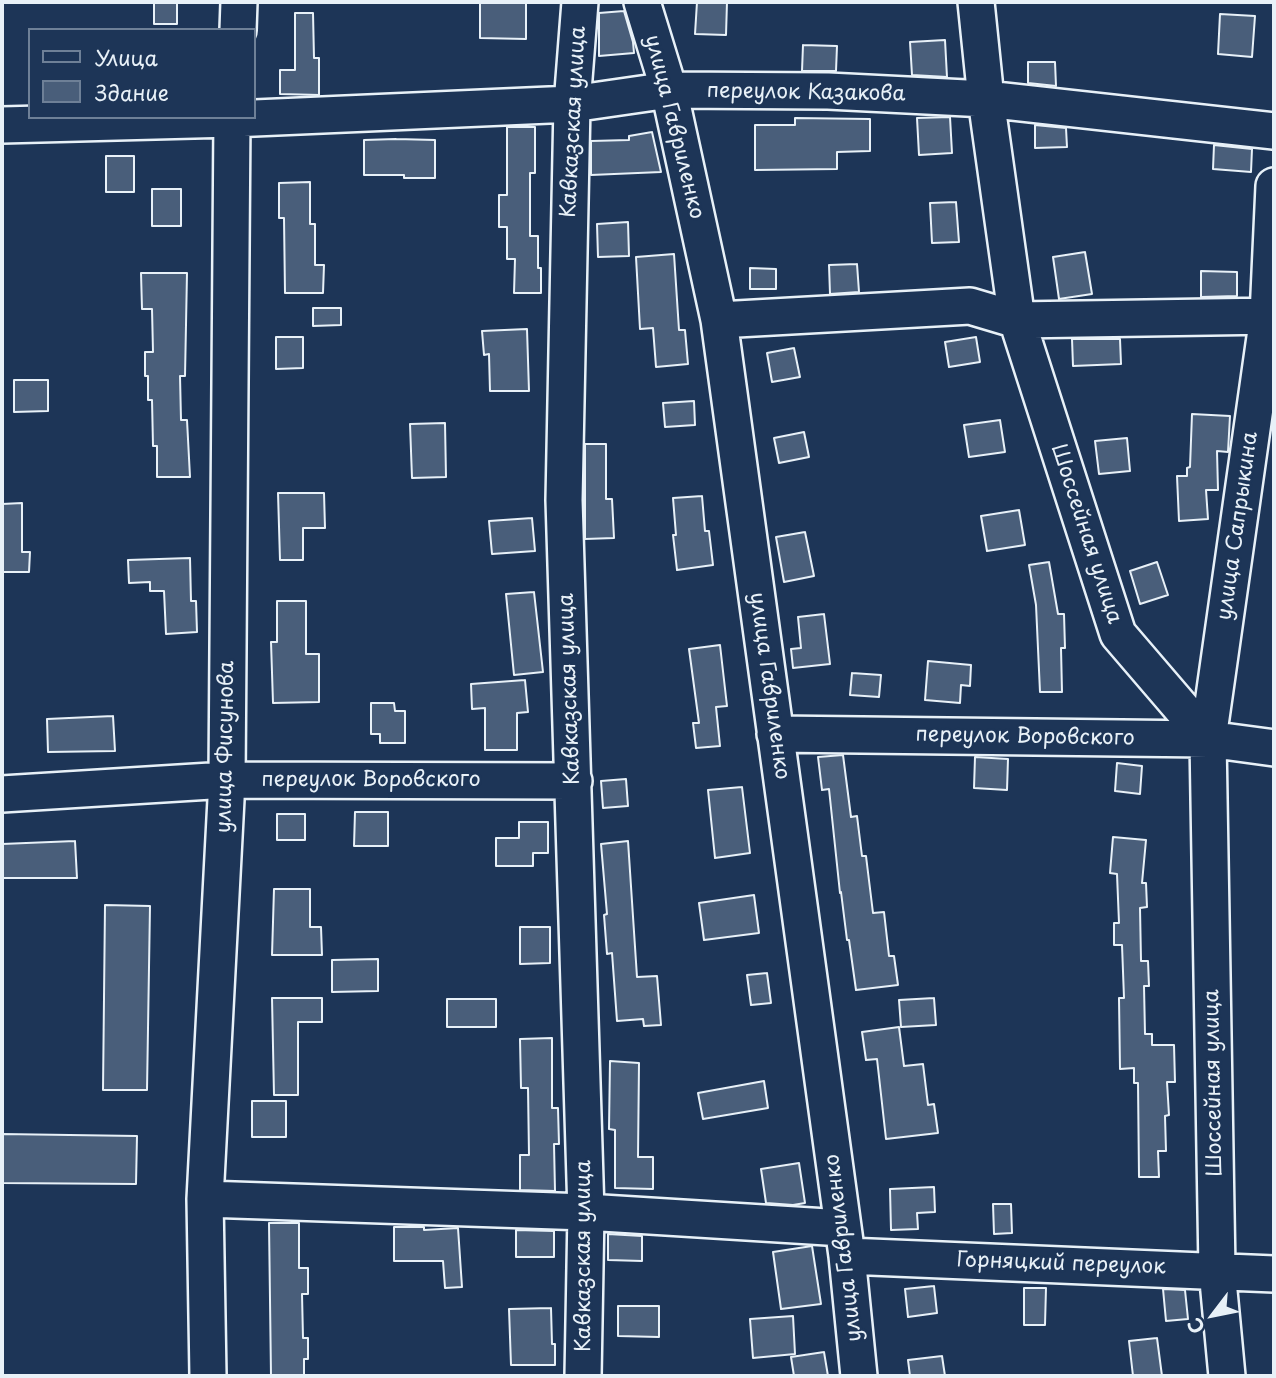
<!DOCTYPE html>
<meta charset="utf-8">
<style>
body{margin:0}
#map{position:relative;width:1276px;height:1378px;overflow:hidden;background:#1d3557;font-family:"Playpen Sans",sans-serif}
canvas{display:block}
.frame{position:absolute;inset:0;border:4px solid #e8f1f8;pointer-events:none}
.legend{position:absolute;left:28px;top:28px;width:228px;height:91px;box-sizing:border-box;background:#1d3557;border:2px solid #6e8097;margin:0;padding:9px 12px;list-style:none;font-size:21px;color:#e8f1f8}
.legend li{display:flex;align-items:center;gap:14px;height:35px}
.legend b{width:35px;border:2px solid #6e8097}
.north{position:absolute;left:1178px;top:1280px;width:70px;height:70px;-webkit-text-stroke:5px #1d3557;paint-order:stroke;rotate:238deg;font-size:19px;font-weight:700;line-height:28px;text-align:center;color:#e8f1f8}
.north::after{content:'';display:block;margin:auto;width:24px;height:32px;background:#e8f1f8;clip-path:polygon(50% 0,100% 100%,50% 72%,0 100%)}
</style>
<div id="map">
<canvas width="1276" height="1378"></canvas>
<div class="frame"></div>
<ul class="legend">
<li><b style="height:9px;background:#1d3557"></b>Улица</li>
<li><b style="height:19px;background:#495e7a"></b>Здание</li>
</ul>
<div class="north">С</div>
</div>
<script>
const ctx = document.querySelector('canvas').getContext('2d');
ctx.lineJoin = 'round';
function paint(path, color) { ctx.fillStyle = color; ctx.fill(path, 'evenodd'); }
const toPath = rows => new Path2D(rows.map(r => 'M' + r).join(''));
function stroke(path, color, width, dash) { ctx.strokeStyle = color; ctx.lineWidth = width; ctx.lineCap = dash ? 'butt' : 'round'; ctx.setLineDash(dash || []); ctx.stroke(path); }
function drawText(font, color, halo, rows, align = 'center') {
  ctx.font = font + ' "Playpen Sans",sans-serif'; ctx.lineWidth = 5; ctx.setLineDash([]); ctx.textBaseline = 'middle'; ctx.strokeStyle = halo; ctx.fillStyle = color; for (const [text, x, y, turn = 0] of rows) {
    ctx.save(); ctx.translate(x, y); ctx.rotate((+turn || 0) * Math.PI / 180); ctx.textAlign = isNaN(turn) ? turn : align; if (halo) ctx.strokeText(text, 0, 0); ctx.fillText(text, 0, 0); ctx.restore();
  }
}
const building = toPath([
 [154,2,177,2,177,24,154,24,154,2],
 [480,2,526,2,526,39,480,38,480,2],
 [697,2,727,2,726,35,695,34,697,2],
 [624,11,633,42,634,53,599,56,599,13,624,11],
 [295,13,313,13,314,58,319,58,319,95,280,94,280,70,295,70,295,13],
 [1220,14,1255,16,1252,57,1218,54,1220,14],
 [945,40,947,77,912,75,910,42,945,40],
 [803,45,837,46,836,71,802,71,803,45],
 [1028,62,1055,62,1056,86,1028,83,1028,62],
 [950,117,952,153,919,155,917,118,950,117],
 [795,118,870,119,870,151,837,152,837,169,755,170,755,125,795,125,795,118],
 [1035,125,1066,128,1067,147,1035,148,1035,125],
 [507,127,535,127,535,173,530,173,530,236,538,236,538,268,541,268,541,293,514,293,515,259,507,259,507,227,499,227,499,195,507,195,507,127],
 [652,132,661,172,591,175,591,141,629,140,629,136,652,132],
 [396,139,435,140,435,178,404,178,404,175,364,175,364,140,396,139],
 [1214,145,1252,149,1251,172,1213,169,1214,145],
 [106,156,134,156,134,192,106,192,106,156],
 [310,182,310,224,315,224,315,265,324,265,323,293,285,293,284,218,279,218,279,183,310,182],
 [152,189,181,189,181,226,152,226,152,189],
 [956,202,959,242,932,243,930,203,956,202],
 [628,222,629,256,598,257,597,224,628,222],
 [1085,252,1092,294,1059,299,1053,257,1085,252],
 [674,254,679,330,685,330,688,364,656,367,653,328,640,329,636,257,674,254],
 [857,264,859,292,830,294,829,265,857,264],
 [750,268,776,269,776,289,750,289,750,268],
 [1201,271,1237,272,1237,296,1201,297,1201,271],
 [141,273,187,273,185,376,180,376,181,420,187,420,190,477,157,477,157,446,153,446,152,400,148,400,148,376,145,376,145,352,153,352,152,309,142,309,141,273],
 [313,308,341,308,341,325,313,326,313,308],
 [527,329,529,391,490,391,489,354,484,355,482,331,527,329],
 [276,337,303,337,303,368,276,369,276,337],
 [976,337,980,362,949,367,945,342,976,337],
 [1072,339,1120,339,1121,364,1073,366,1072,339],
 [794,348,800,377,772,382,767,353,794,348],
 [14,380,48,380,48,411,14,412,14,380],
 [694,401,695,425,665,427,663,403,694,401],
 [1192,414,1230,416,1228,452,1217,451,1218,490,1206,490,1208,519,1179,521,1177,476,1187,476,1187,468,1190,467,1192,414],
 [1000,420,1005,452,969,457,964,425,1000,420],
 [445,423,446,477,412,478,410,424,445,423],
 [804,432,809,457,779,463,774,438,804,432],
 [1127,438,1130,471,1099,474,1095,441,1127,438],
 [585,444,606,444,606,499,612,499,614,538,585,539,585,444],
 [278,493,324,493,325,528,303,528,303,560,280,560,278,493],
 [702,496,705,531,709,531,713,565,677,570,673,535,676,535,673,498,702,496],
 [22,503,22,552,30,552,29,572,2,572,2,504,22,503],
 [1019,510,1025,545,987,551,981,516,1019,510],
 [532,518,535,551,492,554,489,521,532,518],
 [805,532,814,576,784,582,776,537,805,532],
 [190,558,191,601,196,601,197,632,166,634,164,591,150,591,150,582,129,583,128,560,190,558],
 [1049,562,1058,614,1064,614,1065,648,1061,648,1062,692,1040,692,1036,605,1029,565,1049,562],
 [1157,562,1168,595,1140,604,1130,571,1157,562],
 [534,592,543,672,514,675,506,594,534,592],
 [277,601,306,601,306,654,319,654,319,702,273,703,271,642,277,642,277,601],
 [824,614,830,664,793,668,791,649,801,648,798,617,824,614],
 [720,645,727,706,716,707,720,746,696,748,693,723,699,723,689,649,720,645],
 [928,661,971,665,970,686,961,685,960,703,925,700,928,661],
 [852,673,881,675,879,697,850,695,852,673],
 [525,680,528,712,517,713,517,750,485,750,485,708,472,709,471,684,525,680],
 [371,703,394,703,395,711,405,711,405,743,380,743,380,734,371,734,371,703],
 [113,716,115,751,48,752,47,719,113,716],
 [843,755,851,817,857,816,862,856,866,856,873,913,884,912,889,956,894,956,898,985,856,990,849,940,847,940,841,892,840,893,829,789,822,790,818,757,843,755],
 [975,757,1008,759,1007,790,974,788,975,757],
 [1117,763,1142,766,1140,794,1115,791,1117,763],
 [626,779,628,806,603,808,601,781,626,779],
 [742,787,750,853,715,858,708,790,742,787],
 [355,812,388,812,388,846,354,846,355,812],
 [277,814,305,814,305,840,277,840,277,814],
 [519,822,548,822,548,853,533,853,533,866,496,866,496,838,519,838,519,822],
 [1113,837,1146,840,1142,883,1146,883,1147,907,1140,908,1141,961,1148,961,1149,986,1144,986,1145,1034,1152,1034,1152,1045,1174,1045,1175,1082,1167,1082,1169,1115,1165,1116,1166,1151,1158,1151,1159,1177,1139,1177,1138,1083,1134,1083,1134,1068,1120,1069,1119,998,1124,998,1122,945,1114,945,1114,923,1119,923,1117,874,1110,873,1113,837],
 [75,841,77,878,2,878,2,844,75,841],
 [628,841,637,977,657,976,661,1025,644,1026,643,1019,617,1021,612,953,607,954,604,915,607,914,601,844,628,841],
 [274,889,310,889,310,927,321,927,322,955,272,955,274,889],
 [754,895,759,933,704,940,699,903,754,895],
 [105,905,150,906,147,1090,103,1090,105,905],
 [520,927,550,927,550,963,520,964,520,927],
 [378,959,378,991,332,992,332,960,378,959],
 [767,973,771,1003,751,1005,747,975,767,973],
 [272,998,322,998,322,1022,298,1022,298,1095,274,1095,272,998],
 [934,998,936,1025,901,1027,899,1000,934,998],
 [447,999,496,999,496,1027,447,1027,447,999],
 [899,1027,904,1066,923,1064,928,1105,934,1104,938,1133,886,1139,877,1059,866,1060,862,1032,899,1027],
 [552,1038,552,1108,558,1108,559,1144,554,1144,555,1191,520,1190,520,1155,529,1155,528,1088,521,1088,520,1039,552,1038],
 [610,1061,639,1063,638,1157,653,1157,653,1189,615,1188,615,1130,609,1129,610,1061],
 [764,1081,768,1108,703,1119,698,1093,764,1081],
 [252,1101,286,1101,286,1137,252,1137,252,1101],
 [2,1134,137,1136,136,1184,2,1183,2,1134],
 [799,1163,805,1203,793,1205,766,1203,761,1169,799,1163],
 [934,1187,935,1212,917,1213,918,1229,891,1230,890,1189,934,1187],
 [993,1204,1011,1204,1012,1233,994,1234,993,1204],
 [269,1223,299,1223,299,1268,308,1268,308,1294,302,1294,303,1338,308,1338,308,1359,304,1359,304,1376,271,1376,269,1223],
 [394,1227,424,1227,424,1230,458,1228,462,1287,445,1288,443,1261,394,1261,394,1227],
 [516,1230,554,1231,554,1257,516,1257,516,1230],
 [608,1234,642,1236,642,1261,608,1260,608,1234],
 [812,1246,821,1304,781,1309,773,1252,812,1246],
 [934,1286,937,1313,908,1317,905,1289,934,1286],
 [1024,1288,1046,1288,1045,1325,1024,1325,1024,1288],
 [1163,1289,1185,1290,1188,1319,1166,1321,1163,1289],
 [618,1306,659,1306,659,1337,618,1336,618,1306],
 [551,1308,552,1344,555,1344,555,1365,511,1365,509,1309,551,1308],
 [793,1316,795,1354,753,1358,750,1319,793,1316],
 [1157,1338,1162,1376,1133,1376,1129,1341,1157,1338],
 [824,1352,828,1376,794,1376,791,1357,824,1352],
 [942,1356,945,1376,910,1376,908,1360,942,1356]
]);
const minor = toPath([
 [580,2,572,104,564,500,586,1212,583,1376],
 [642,2,669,90,719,320,847,1256,859,1376],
 [976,2,986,99,1017,320,1118,634,1208,739],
 [238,30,239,2],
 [2,125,232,119,572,104,669,90,828,91,986,99,1274,131],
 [719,320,970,306,1017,320,1274,316],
 [775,734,1208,739,1274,748],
 [2,794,227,780,574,781],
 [205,1199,586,1212,843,1228],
 [847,1256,1274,1274],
 [208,1376,205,1199,227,780,232,117],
 [1227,1376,1217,1270,1208,739,1268,316,1274,186]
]);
const streetNames = [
 ["переулок Казакова",806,93,1],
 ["Кавказская улица",574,122,-87],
 ["улица Гавриленко",674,127,76],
 ["улица Сапрыкина",1238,526,-82],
 ["Шоссейная улица",1086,534,72],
 ["улица Гавриленко",769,686,82],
 ["Кавказская улица",570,689,-92],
 ["переулок Воровского",1025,737,1],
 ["улица Фисунова",226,747,-89],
 ["переулок Воровского",371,780],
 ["Шоссейная улица",1214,1083,-91],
 ["улица Гавриленко",844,1248,-97],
 ["Кавказская улица",584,1256,-90],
 ["Горняцкий переулок",1061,1264,2]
];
paint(building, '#495e7a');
stroke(building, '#e8f1f8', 2);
stroke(minor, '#e8f1f8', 40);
stroke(minor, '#1d3557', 35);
drawText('21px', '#e8f1f8', '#1d3557', streetNames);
</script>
